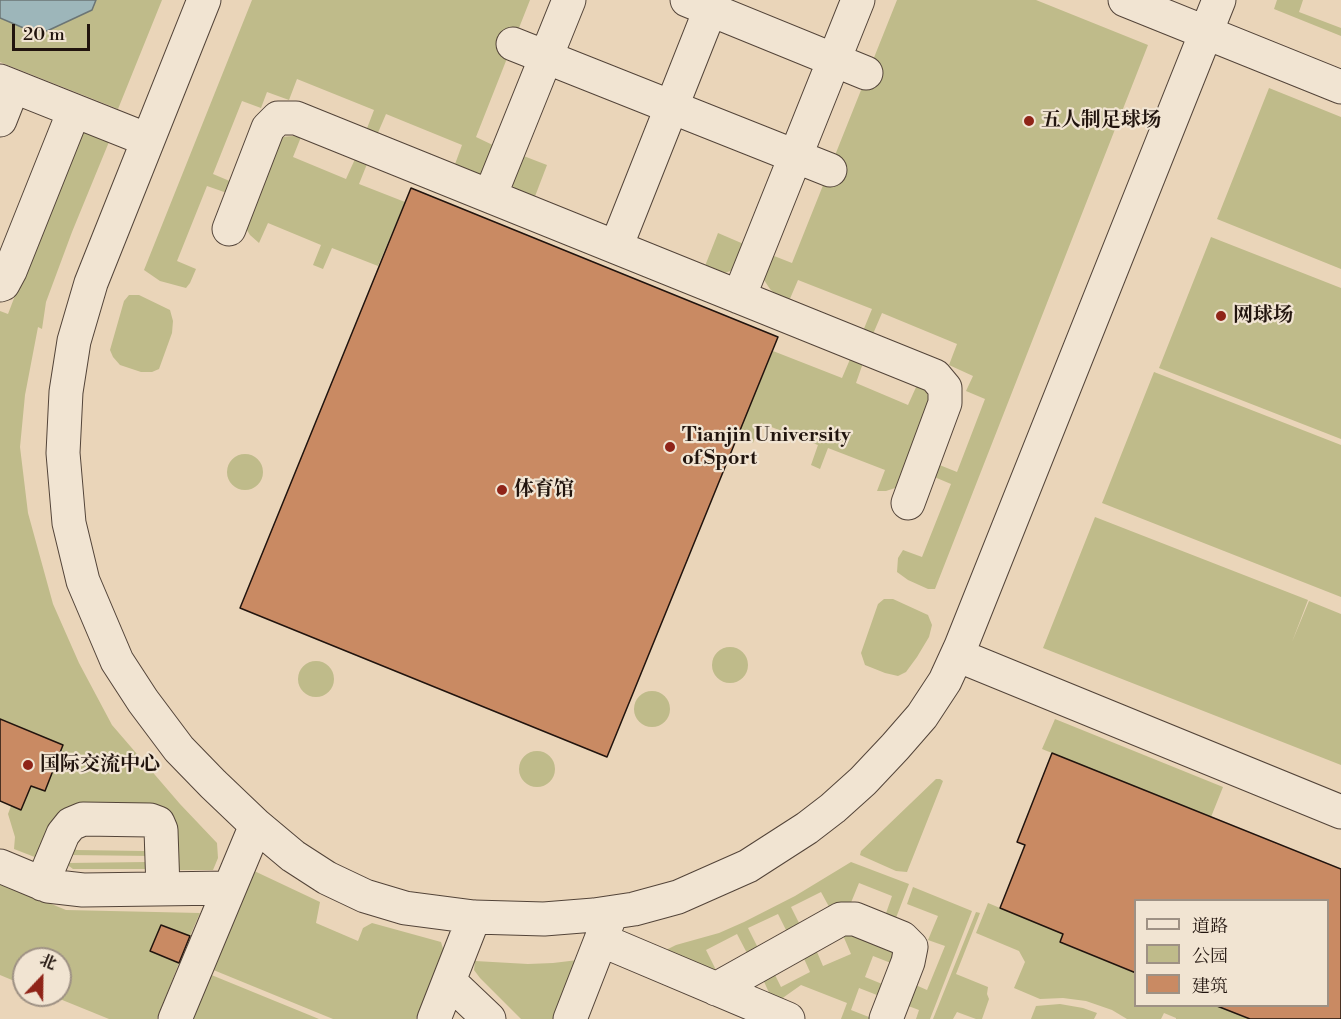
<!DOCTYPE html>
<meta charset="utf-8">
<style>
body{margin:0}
#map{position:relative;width:1341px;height:1019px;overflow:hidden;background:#ead5b9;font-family:"Libre Bodoni","Noto Serif SC",serif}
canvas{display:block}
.legend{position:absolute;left:1134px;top:899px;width:195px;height:108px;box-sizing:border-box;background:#f1e4d2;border:2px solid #9e9184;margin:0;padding:8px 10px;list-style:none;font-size:18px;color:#21140e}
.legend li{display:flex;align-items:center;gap:12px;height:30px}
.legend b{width:30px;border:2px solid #9e9184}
.north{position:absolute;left:12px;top:947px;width:60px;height:60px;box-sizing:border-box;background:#f1e4d2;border:2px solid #9e9184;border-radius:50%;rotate:22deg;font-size:16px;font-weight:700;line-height:24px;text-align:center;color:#21140e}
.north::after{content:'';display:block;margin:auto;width:21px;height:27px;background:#8f2418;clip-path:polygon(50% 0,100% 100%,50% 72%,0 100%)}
.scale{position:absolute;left:12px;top:24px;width:78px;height:27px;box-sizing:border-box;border:3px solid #21140e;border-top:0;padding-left:8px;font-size:18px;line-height:21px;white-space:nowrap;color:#21140e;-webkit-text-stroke:4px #f1e4d2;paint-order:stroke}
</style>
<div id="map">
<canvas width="1341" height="1019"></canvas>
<ul class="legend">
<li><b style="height:8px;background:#f1e4d2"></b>道路</li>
<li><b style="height:16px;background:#bfbb8a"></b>公园</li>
<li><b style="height:16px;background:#c98a63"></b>建筑</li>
</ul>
<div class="north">北</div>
<div class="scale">20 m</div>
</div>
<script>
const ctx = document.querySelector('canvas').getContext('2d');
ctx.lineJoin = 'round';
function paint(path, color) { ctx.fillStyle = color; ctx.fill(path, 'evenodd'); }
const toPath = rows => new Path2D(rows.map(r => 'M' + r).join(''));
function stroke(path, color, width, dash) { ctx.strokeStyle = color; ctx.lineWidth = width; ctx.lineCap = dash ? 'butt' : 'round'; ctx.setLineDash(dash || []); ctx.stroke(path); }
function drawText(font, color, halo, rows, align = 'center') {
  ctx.font = font + ' "Libre Bodoni","Noto Serif SC",serif'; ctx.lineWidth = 4.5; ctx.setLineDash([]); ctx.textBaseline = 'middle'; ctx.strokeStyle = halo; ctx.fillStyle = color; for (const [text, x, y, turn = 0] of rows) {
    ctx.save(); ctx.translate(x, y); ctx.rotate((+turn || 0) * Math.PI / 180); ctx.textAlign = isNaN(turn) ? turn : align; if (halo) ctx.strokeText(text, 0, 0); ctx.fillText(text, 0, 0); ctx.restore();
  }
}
const green = toPath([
 [0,0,162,0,118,109,0,62],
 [252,0,530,0,476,137,499,148,483,177,454,167,462,145,386,114,377,135,366,131,374,110,297,79,289,100,267,92,261,108,242,101,213,174,232,182,227,193,207,186,177,261,196,269,190,283,186,288,160,281,144,270],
 [897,0,1036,0,1148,45,935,589,928,589,908,580,897,572,898,558,903,550,922,557,951,484,932,476,937,464,957,472,985,399,966,391,973,376,949,365,957,344,882,313,873,334,863,331,872,309,798,280,789,301,778,297,770,289,764,280,769,254,792,263],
 [1277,0,1303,0,1299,12,1341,28,1341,36,1274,9],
 [1269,88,1341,117,1341,269,1217,219],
 [81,123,111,137,72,232,46,302,42,329,38,327,25,395,20,447,28,513,53,604,79,663,112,725,180,804,217,843,218,858,213,870,174,870,170,827,76,807,45,861,14,849,15,837,8,814,11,806,0,801,0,311,8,314],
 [293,136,301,137,293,157,346,179,355,159,367,164,359,184,405,202,378,266,332,248,323,269,313,265,321,245,268,223,259,243,250,235,245,227,275,143,282,137],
 [521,155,547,165,534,199,517,192,513,186,513,177],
 [718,233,746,245,733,270,725,273,705,266],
 [1211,237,1341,288,1341,439,1159,368],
 [129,295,139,295,170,310,173,321,172,333,159,369,152,372,141,372,120,365,113,357,110,350,124,301],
 [773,351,842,378,851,357,863,363,856,383,908,405,917,385,925,389,930,400,901,482,895,488,886,491,877,491,885,470,828,448,820,469,811,465,818,445,761,423,753,443,737,437],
 [1154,372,1341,445,1341,597,1102,503],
 '227 472a18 18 0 1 1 36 0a18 18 0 1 1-36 0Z',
 [1095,517,1308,600,1292,642,1309,601,1341,614,1341,765,1043,648],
 [884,599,893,599,928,615,932,625,929,637,917,657,906,672,898,676,885,673,865,665,861,653,878,604],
 '712 665a18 18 0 1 1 36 0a18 18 0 1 1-36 0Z',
 '298 679a18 18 0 1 1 36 0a18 18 0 1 1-36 0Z',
 '634 709a18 18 0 1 1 36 0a18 18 0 1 1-36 0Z',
 [1055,719,1223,787,1211,817,1042,749],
 '519 769a18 18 0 1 1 36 0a18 18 0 1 1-36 0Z',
 [936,779,940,779,943,781,907,872,896,871,860,855,861,851],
 [145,831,152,856,68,855,76,833,76,850,144,851],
 [147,862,148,867,145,869,73,869,69,866,67,863],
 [851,862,909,884,894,923,884,919,892,896,859,883,850,905,833,914,821,892,791,907,802,929,789,936,778,914,748,928,759,950,748,955,737,934,706,950,717,972,665,955,668,949,676,945,719,933,744,922,795,896],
 [250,869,320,902,316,923,358,941,363,928,372,923,441,942,444,952,416,1019,333,1019,211,969],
 [0,883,66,910,200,913,190,936,161,925,150,951,179,963,157,1019,109,1019,50,995,60,995,60,959,24,959,24,985,0,975],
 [913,887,972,911,930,1019,916,1019,919,1010,903,1004,911,983,927,990,945,946,928,940,938,916,907,904],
 [988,903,1063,934,1060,942,1135,973,1136,1006,1217,1006,1250,1019,1176,1019,1176,1018,1164,1013,1161,1019,1127,1019,1112,1010,1086,1001,1063,998,1040,999,1014,988,1025,962,1019,951,976,933],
 [976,912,980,913,956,974,988,987,987,994,989,999,982,1019,976,1019,957,1012,953,1019,933,1019],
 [842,933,892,945,896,965,873,956,865,977,887,986,882,997,859,988,851,1010,874,1019,841,1019,847,1003,801,985,777,1002,772,999,760,973,771,967,781,987,810,972,801,952,814,945,823,966,851,954],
 [578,960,558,1019,521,1019,480,978,474,970,475,961,528,964,553,963],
 [209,974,319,1019,191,1019],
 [1060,1004,1083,1008,1097,1013,1094,1019,1031,1019,1036,1006]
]);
const water = toPath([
 [0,0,96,0,92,10,47,31,26,29,0,18,0,0]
]);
const building = toPath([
 [411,188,778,337,607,757,240,608,411,188],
 [0,719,63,745,45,791,31,786,21,810,0,801,0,719],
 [1052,753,1341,869,1341,1019,1250,1019,1217,1006,1328,1006,1328,900,1136,900,1136,973,1060,942,1063,934,1000,908,1025,845,1017,842,1052,753],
 [161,925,190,936,179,963,150,951,161,925]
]);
const minor = toPath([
 [204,0,91,283,74,341,66,392,63,453,69,523,83,581,117,661,143,701,179,749,213,784,256,825,293,856,327,878,365,896,405,908,474,917,544,919,594,915,634,909,678,897,748,866,807,828,833,808,863,781,895,747,922,716,945,681,961,646,1219,0],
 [687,0,866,73],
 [1125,0,1341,87],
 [513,44,830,170],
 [0,81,148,140],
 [0,120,13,87],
 [490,196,569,0],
 [229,229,268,128,278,118,296,118,935,376,945,388,945,403,908,503],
 [616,247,714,0],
 [0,285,3,284,10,271,74,111],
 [739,297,858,0],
 [957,655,1341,812],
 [0,866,48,886,83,890,229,888],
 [42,884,63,834,71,824,83,819,150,820,158,823,161,830,163,889],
 [601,940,788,1019],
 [449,981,489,1019],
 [716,989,841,919,855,919,902,938,911,947,908,962,886,1019],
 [175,1019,256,825],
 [434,1019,474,917],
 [570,1019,609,919]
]);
const markers = [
 [1029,121,6,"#8f2418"],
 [1221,316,6,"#8f2418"],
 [670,447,6,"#8f2418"],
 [502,490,6,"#8f2418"],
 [28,765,6,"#8f2418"]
];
const poiNames = [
 ["五人制足球场",1041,121],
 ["网球场",1233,316],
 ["Tianjin University",682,436],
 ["of Sport",682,459],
 ["体育馆",514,490],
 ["国际交流中心",40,765]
];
paint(green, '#bfbb8a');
paint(water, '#9db6ba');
stroke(water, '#6b7575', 1.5);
paint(building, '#c98a63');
stroke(building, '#21140e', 1.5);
stroke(minor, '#534439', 35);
stroke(minor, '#f1e4d2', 33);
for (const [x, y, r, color] of markers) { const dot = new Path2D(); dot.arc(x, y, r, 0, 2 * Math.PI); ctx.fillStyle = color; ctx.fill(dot); stroke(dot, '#f1e4d2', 2); }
drawText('bold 20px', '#21140e', '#f1e4d2', poiNames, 'left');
</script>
